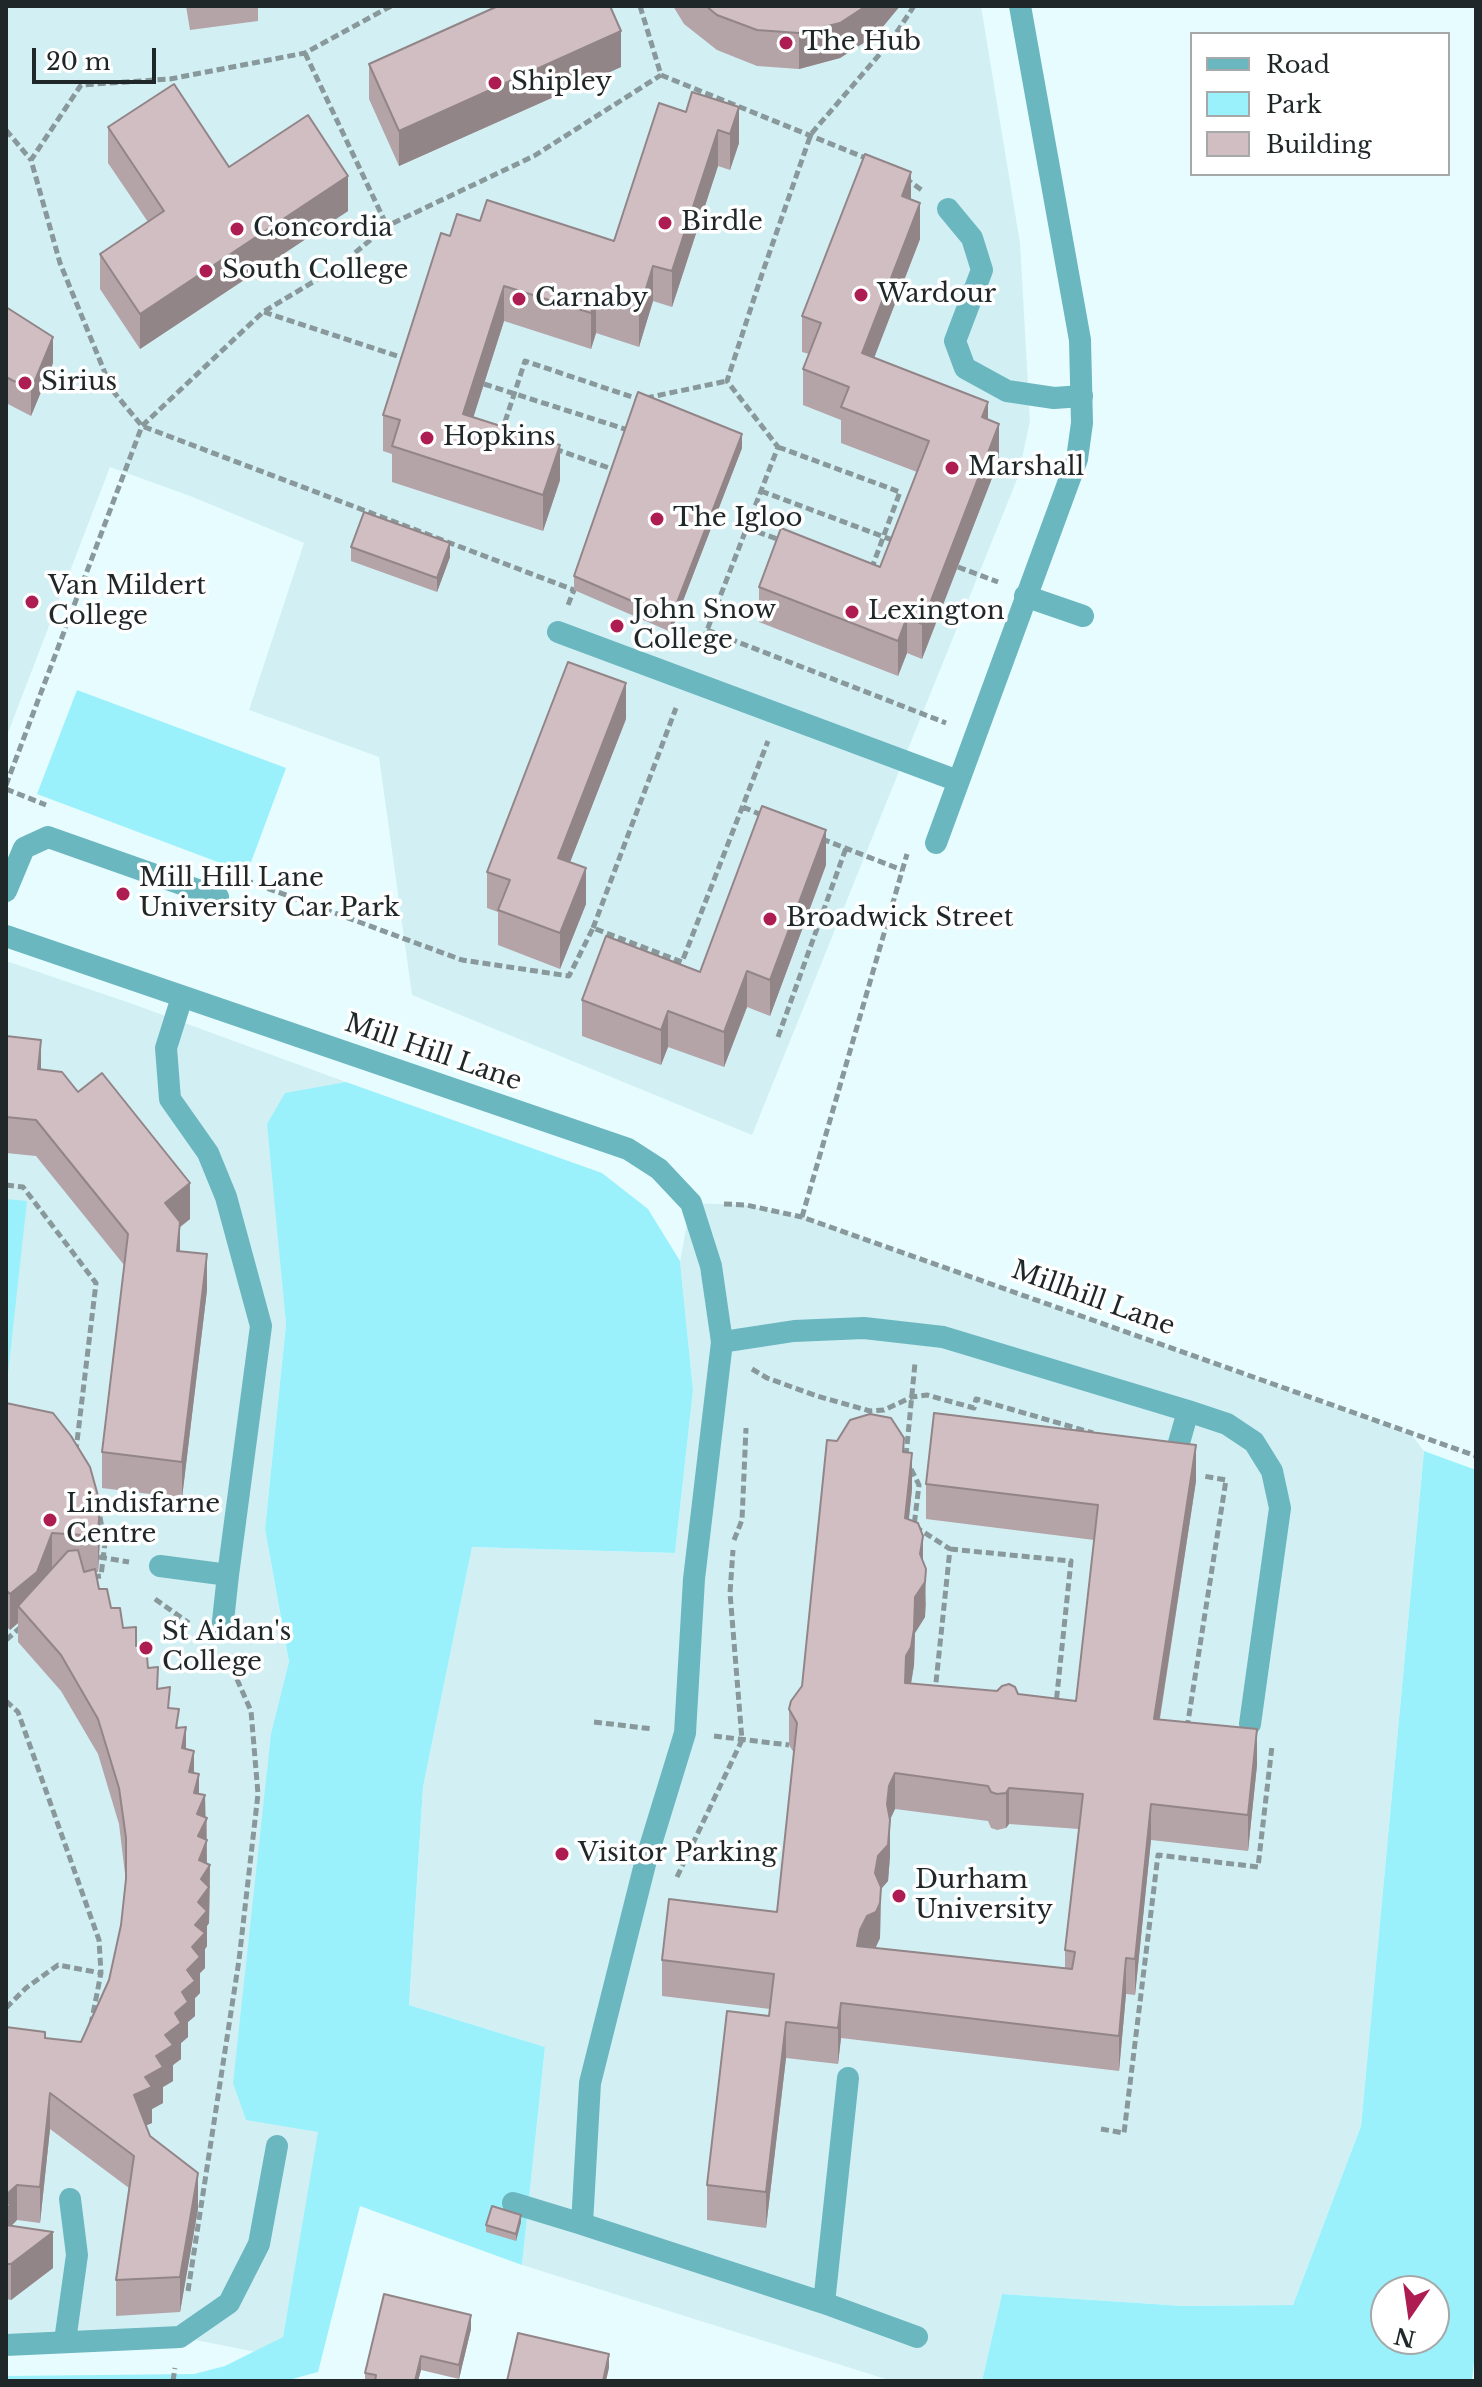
<!DOCTYPE html>
<style>
body{margin:0}
#map{position:relative;width:1482px;height:2387px;overflow:hidden;background:#e7fcff;font-family:"Libre Baskerville",serif}
canvas{display:block}
.frame{position:absolute;inset:0;border:8px solid #1f2728;pointer-events:none}
.legend{position:absolute;left:1190px;top:32px;width:260px;height:144px;box-sizing:border-box;background:#fff;border:2px solid #a5a9a9;margin:0;padding:10px 14px;list-style:none;font-size:24px;color:#1f2728}
.legend li{display:flex;align-items:center;gap:16px;height:40px}
.legend b{width:40px;border:2px solid #a5a9a9}
.north{position:absolute;left:1370px;top:2275px;width:80px;height:80px;box-sizing:border-box;background:#fff;border:2px solid #a5a9a9;border-radius:50%;rotate:193deg;font-size:22px;font-weight:700;line-height:32px;text-align:center;color:#1f2728}
.north::after{content:'';display:block;margin:auto;width:28px;height:36px;background:#ad1d52;clip-path:polygon(50% 0,100% 100%,50% 72%,0 100%)}
.scale{position:absolute;left:32px;top:48px;width:124px;height:36px;box-sizing:border-box;border:4px solid #1f2728;border-top:0;padding-left:10px;font-size:24px;line-height:28px;white-space:nowrap;color:#1f2728;-webkit-text-stroke:6px #fff;paint-order:stroke}
</style>
<div id="map">
<canvas width="1482" height="2387"></canvas>
<div class="frame"></div>
<ul class="legend">
<li><b style="height:10px;background:#6bb7c0"></b>Road</li>
<li><b style="height:22px;background:#9bf1fb"></b>Park</li>
<li><b style="height:22px;background:#d1bec2"></b>Building</li>
</ul>
<div class="north">N</div>
<div class="scale">20 m</div>
</div>
<script>
const ctx = document.querySelector('canvas').getContext('2d');
ctx.lineJoin = 'round';
function paint(path, color) { ctx.fillStyle = color; ctx.fill(path, 'evenodd'); }
const toPath = rows => new Path2D(rows.map(r => 'M' + r).join(''));
function stroke(path, color, width, dash) { ctx.strokeStyle = color; ctx.lineWidth = width; ctx.lineCap = dash ? 'butt' : 'round'; ctx.setLineDash(dash || []); ctx.stroke(path); }
function drawText(font, color, halo, rows, align = 'center') {
  ctx.font = font + ' "Libre Baskerville",serif'; ctx.lineWidth = 7; ctx.setLineDash([]); ctx.textBaseline = 'middle'; ctx.strokeStyle = halo; ctx.fillStyle = color; for (const [text, x, y, turn = 0] of rows) {
    ctx.save(); ctx.translate(x, y); ctx.rotate((+turn || 0) * Math.PI / 180); ctx.textAlign = isNaN(turn) ? turn : align; if (halo) ctx.strokeText(text, 0, 0); ctx.fillText(text, 0, 0); ctx.restore();
  }
}
const built = toPath([
 [6,6,981,6,1020,243,1030,421,1018,477,752,1135,412,995,379,757,249,710,304,543,190,496,110,467,6,738],
 [6,961,130,1003,346,1082,273,1177,286,1324,265,1529,321,1841,319,2132,283,2337,256,2352,180,2337,6,2345],
 [691,1203,746,1205,802,1217,1411,1434,1424,1451,1361,2126,1293,2305,1183,2306,1002,2294,982,2381,892,2381,522,2265,545,2047,409,2005,423,1787,472,1547,675,1553,693,1390,680,1261]
]);
const green = toPath([
 [77,690,286,768,247,873,37,794],
 [346,1082,602,1173,648,1209,680,1261,693,1390,675,1553,472,1547,423,1787,409,2005,545,2047,522,2265,360,2206,318,2372,285,2381,6,2381,6,2376,194,2374,225,2366,283,2337,318,2132,246,2120,233,2083,271,1734,289,1662,265,1529,286,1324,267,1124,285,1093],
 [6,1199,27,1201,6,1392],
 [1424,1451,1476,1470,1476,2343,1472,2381,982,2381,1002,2294,1183,2306,1293,2305,1361,2126],
 [1386,2291,1434,2291,1434,2339,1386,2339]
]);
const path = toPath([
 [391,6,305,53,170,79,81,85,31,160,60,263,112,390,142,426,574,590,568,605],
 [640,6,661,75,868,159],
 [305,53,387,226],
 [6,130,31,160],
 [905,178,923,191],
 [264,312,406,359],
 [484,384,628,430],
 [646,398,727,381],
 [504,432,502,431,525,361,638,399],
 [778,447,900,492,871,570],
 [555,449,615,470],
 [761,491,895,541],
 [746,528,783,541],
 [958,567,998,582],
 [707,630,946,723],
 [699,651,778,447,727,381,762,274,811,134,891,41,914,6],
 [6,785,142,426,263,312,338,267,387,226,534,156,661,75],
 [6,789,46,805],
 [743,807,764,816],
 [822,839,902,870],
 [245,880,462,960,569,976,593,928,682,962,768,741],
 [593,928,676,708],
 [778,1037,846,848],
 [6,1185,23,1187,96,1283,76,1450],
 [724,1204,746,1205,802,1217,1476,1456],
 [802,1217,907,854],
 [752,1369,767,1378,817,1396,870,1411,884,1410,912,1397,927,1395,974,1408,976,1399,1093,1433],
 [906,1456,915,1363],
 [911,1469,919,1485,914,1526,950,1549,935,1692],
 [734,1540,742,1520,746,1428],
 [950,1549,1071,1561,1056,1704],
 [99,1557,129,1562],
 [93,1577,101,1576,105,1543,98,1507],
 [155,1599,189,1623],
 [6,1640,21,1627],
 [6,1701,18,1712,99,1940,101,1973,91,2024],
 [594,1722,653,1729],
 [1187,1728,1226,1480,1203,1476],
 [714,1736,789,1745],
 [677,1877,742,1740,730,1593,733,1550],
 [6,2008,26,1988,58,1965,101,1973],
 [1101,2129,1124,2133,1158,1855,1258,1867,1272,1746],
 [188,2291,239,1960,258,1794,251,1711,228,1659],
 [173,2381,175,2368]
]);
const service = toPath([
 [948,209,972,238,982,270,955,341,965,368,1007,391,1054,398,1082,396],
 [1025,596,1083,616],
 [558,632,958,781],
 [6,891,24,848,48,837,218,897],
 [1171,1471,1188,1411],
 [160,1566,228,1575,261,1326,226,1197,208,1153,170,1099,166,1048,182,997],
 [222,1630,228,1575],
 [513,2203,582,2224],
 [824,2303,848,2078],
 [917,2337,824,2303,582,2224,590,2083,646,1860,685,1733,694,1579,722,1342,794,1331,864,1328,943,1337,1188,1411,1227,1424,1254,1442,1272,1471,1280,1508,1250,1724],
 [65,2341,77,2255,70,2199],
 [6,2345,180,2337,229,2303,259,2244,277,2146]
]);
const minor = toPath([
 [936,843,1077,459,1082,423,1080,340,1020,6],
 [6,936,628,1149,659,1169,691,1203,711,1266,722,1342]
]);
const wall = toPath([
 [186,6,258,6,258,21,190,30],
 [673,6,900,6,876,35,840,58,799,69,757,66,717,50,684,24],
 [369,64,621,67,399,166,369,99],
 [692,92,739,143,730,170,718,166,672,307,653,301,639,347,596,333,591,349,504,321,473,417,560,480,543,531,392,482,392,454,383,451,383,415,450,236,480,221,614,241,686,112],
 [108,127,229,167,348,211,140,349,100,289,100,254,148,222,108,163],
 [911,199,920,239,874,358,988,420,999,460,922,659,907,653,898,676,759,622,759,587,880,567,917,472,841,443,841,420,803,405,803,369,809,354,802,352,802,316],
 [6,307,53,363,31,416,6,403],
 [742,448,671,632,574,590,574,576],
 [351,547,450,557,437,592,351,561],
 [626,719,570,862,586,904,560,969,498,945,498,912,487,908,487,872],
 [826,865,770,1016,747,1007,724,1067,668,1047,661,1065,582,1036,582,1000,700,972],
 [6,1036,41,1069,78,1092,190,1219,180,1227,180,1251,207,1290,182,1498,102,1488,102,1452,124,1265,36,1156,6,1153],
 [6,1403,100,1538,98,1572,96,1572,99,1589,123,1628,136,1646,158,1689,170,1708,186,1749,205,1817,207,1818,207,1864,210,1865,209,1923,207,1926,207,1946,205,1949,205,1968,200,1973,200,1993,195,1998,195,2016,188,2022,188,2037,181,2043,181,2059,173,2065,173,2081,163,2087,163,2103,152,2109,152,2123,146,2125,150,2136,198,2209,180,2312,116,2316,116,2280,129,2188,50,2129,40,2223,17,2220,11,2226,53,2268,11,2300,6,2299,6,2027,45,2038,81,2042,109,1980,121,1925,126,1882,119,1824,98,1754,61,1691,18,1642,18,1623,10,1630,6,1626],
 [904,1452,912,1489,909,1519,923,1562,926,1605,925,1617,915,1633,914,1665,911,1684,1018,1694,1076,1701,1094,1540,926,1519,926,1484,1196,1481,1160,1719,1257,1765,1248,1851,1151,1840,1135,1995,1126,1994,1119,2071,841,2038,838,2064,786,2058,766,2228,707,2220,707,2185,769,2016,770,2009,662,1996,662,1960,777,1912,794,1753,789,1745,789,1709,802,1686],
 [895,1809,988,1821,991,1828,997,1830,1006,1828,1009,1824,1079,1829,1065,1950,1065,1968,875,1948,880,1938,881,1889,888,1881,890,1856,890,1819],
 [521,2222,516,2241,486,2232,486,2225],
 [471,2329,459,2379,421,2370,418,2381,365,2381,365,2373]
]);
const shadedWall = toPath([
 [866,6,900,6,876,35,840,58,799,69,799,33],
 [621,31,621,67,399,166,399,131],
 [739,107,739,143,730,170,730,134],
 [718,130,718,166,672,307,672,271],
 [911,172,911,208,902,196],
 [348,176,348,211,140,349,140,314],
 [920,203,920,239,862,389,862,353],
 [653,266,653,301,639,347,639,311],
 [504,286,504,321,463,450,463,414],
 [596,298,596,333,591,349,591,313],
 [53,337,53,363,31,416,31,390],
 [988,402,988,437,982,417],
 [999,424,999,460,922,659,922,624],
 [742,434,742,448,671,632,671,618],
 [560,445,560,480,543,531,543,495],
 [450,543,450,557,437,592,437,578],
 [907,617,907,653,898,676,898,641],
 [626,683,626,719,558,893,558,858],
 [826,830,826,865,770,1016,770,980],
 [586,868,586,904,560,969,560,933],
 [747,971,747,1007,724,1067,724,1032],
 [668,1011,668,1047,661,1065,661,1030],
 [41,1040,41,1076,38,1069],
 [190,1183,190,1219,180,1227,180,1258,177,1251,165,1203],
 [207,1254,207,1290,182,1498,182,1462],
 [1196,1445,1196,1481,1154,1754,1154,1719],
 [912,1453,912,1489,905,1553,905,1518],
 [100,1503,100,1538,98,1572,98,1536],
 [52,1533,52,1569,18,1606,18,1623,10,1630,10,1594],
 [923,1536,923,1572,920,1554],
 [926,1569,925,1617,915,1633,914,1665,911,1683,906,1692,905,1719,906,1656,915,1597],
 [186,1727,186,1763,182,1748],
 [1257,1729,1257,1765,1248,1851,1248,1815],
 [194,1751,194,1786,189,1772],
 [895,1773,895,1809,889,1822,887,1804,889,1786],
 [199,1774,199,1810,205,1795,207,1869,210,1865,209,1923,207,1926,207,1946,205,1949,205,1968,200,1973,200,1993,195,1998,195,2016,188,2022,188,2037,181,2043,181,2059,173,2065,173,2081,163,2087,163,2103,152,2109,152,2123,134,2131,134,2095,156,2056,175,2013,182,1992,194,1793],
 [1009,1788,1009,1824,1006,1828,1006,1793],
 [1151,1804,1151,1840,1135,1995,1135,1959],
 [890,1820,890,1856,888,1881,881,1889,880,1938,876,1947,857,1946,860,1930,867,1916,878,1856],
 [1126,1958,1126,1994,1119,2071,1119,2036],
 [841,2003,841,2038,838,2064,838,2028],
 [786,2022,786,2058,766,2228,766,2192],
 [50,2093,50,2129,40,2223,40,2187],
 [198,2173,198,2209,180,2312,180,2277],
 [17,2185,17,2220,10,2227,6,2245,6,2195],
 [521,2215,521,2222,516,2241,516,2234],
 [53,2232,53,2268,11,2300,11,2264],
 [471,2315,471,2329,459,2379,459,2365],
 [609,2354,609,2368,606,2381,603,2381],
 [421,2356,421,2370,418,2381,415,2381]
]);
const building = toPath([
 [498,6,610,6,621,31,399,131,369,64,498,6],
 [706,6,866,6,840,23,799,33,757,30,717,15,706,6],
 [174,84,229,167,308,115,348,176,140,314,100,254,164,211,108,127,174,84],
 [692,92,739,107,730,134,718,130,672,271,653,266,639,311,596,298,591,313,504,286,463,414,560,445,543,495,392,446,400,420,383,415,441,233,450,236,457,214,480,221,487,200,614,241,659,103,686,112,692,92],
 [865,154,911,172,902,196,920,203,862,353,988,402,982,417,999,424,922,624,907,617,898,641,759,587,781,528,880,567,929,441,841,407,849,387,803,369,821,323,802,316,865,154],
 [6,307,53,337,31,390,6,377,6,307],
 [638,392,742,434,671,618,574,576,638,392],
 [364,512,450,543,437,578,351,547,364,512],
 [568,662,626,683,558,858,586,868,560,933,498,910,510,880,487,872,568,662],
 [762,806,826,830,770,980,747,971,724,1032,668,1011,661,1030,582,1000,606,936,700,972,762,806],
 [6,1036,41,1040,38,1069,62,1072,78,1092,102,1073,190,1183,165,1203,180,1222,177,1251,207,1254,182,1462,102,1452,128,1234,36,1120,6,1117,6,1036],
 [6,1403,53,1413,71,1436,90,1467,100,1503,98,1536,52,1533,37,1572,10,1594,6,1590,6,1403],
 [934,1413,1196,1445,1154,1719,1257,1729,1248,1815,1151,1804,1135,1959,1126,1958,1119,2036,841,2003,838,2028,786,2022,766,2192,707,2185,727,2011,769,2016,774,1974,662,1960,669,1899,777,1912,797,1723,789,1709,791,1701,802,1686,827,1440,837,1441,850,1420,870,1414,891,1418,904,1438,903,1452,912,1453,905,1518,918,1523,923,1536,920,1554,926,1569,925,1582,915,1597,914,1629,911,1647,906,1656,905,1683,997,1691,1002,1686,1009,1684,1015,1687,1018,1694,1076,1701,1098,1505,926,1484,934,1413],
 [895,1773,988,1786,991,1792,997,1794,1006,1793,1009,1788,1083,1794,1065,1950,1075,1952,1072,1969,857,1946,860,1930,867,1916,876,1912,880,1903,881,1887,875,1873,878,1856,888,1845,890,1820,887,1804,889,1786,895,1773],
 [78,1550,84,1572,95,1569,99,1589,107,1589,111,1608,120,1608,123,1628,136,1627,136,1646,146,1645,148,1668,158,1667,157,1689,170,1687,168,1708,179,1709,176,1728,186,1727,182,1748,194,1751,189,1772,199,1774,194,1793,205,1795,197,1814,207,1818,198,1836,207,1840,199,1860,210,1865,201,1879,209,1887,198,1902,207,1911,195,1925,205,1933,192,1947,200,1957,187,1970,195,1981,182,1992,188,2002,175,2013,181,2023,165,2035,173,2045,156,2056,163,2067,145,2077,152,2087,134,2095,150,2136,198,2173,180,2277,116,2280,134,2156,50,2093,40,2187,17,2185,6,2195,6,2027,45,2032,45,2038,81,2042,109,1980,121,1925,126,1879,126,1838,119,1788,98,1719,61,1655,18,1606,68,1551,78,1550],
 [6,2199,10,2205,6,2209,6,2199],
 [492,2206,521,2215,516,2234,486,2225,492,2206],
 [6,2225,53,2232,11,2264,6,2264,6,2225],
 [384,2294,471,2315,459,2365,421,2356,415,2381,375,2381,376,2375,365,2373,384,2294],
 [518,2333,609,2354,603,2381,507,2381,518,2333]
]);
const markers = [
 [786,43,8,"#ad1d52"],
 [495,83,8,"#ad1d52"],
 [665,223,8,"#ad1d52"],
 [237,229,8,"#ad1d52"],
 [206,271,8,"#ad1d52"],
 [861,295,8,"#ad1d52"],
 [519,299,8,"#ad1d52"],
 [25,383,8,"#ad1d52"],
 [427,438,8,"#ad1d52"],
 [952,468,8,"#ad1d52"],
 [657,519,8,"#ad1d52"],
 [32,602,8,"#ad1d52"],
 [852,612,8,"#ad1d52"],
 [617,626,8,"#ad1d52"],
 [123,894,8,"#ad1d52"],
 [770,919,8,"#ad1d52"],
 [50,1520,8,"#ad1d52"],
 [146,1648,8,"#ad1d52"],
 [562,1854,8,"#ad1d52"],
 [899,1896,8,"#ad1d52"]
];
const poiNames = [
 ["The Hub",802,43],
 ["Shipley",511,83],
 ["Birdle",681,223],
 ["Concordia",253,229],
 ["South College",222,271],
 ["Wardour",877,295],
 ["Carnaby",535,299],
 ["Sirius",41,383],
 ["Hopkins",443,438],
 ["Marshall",968,468],
 ["The Igloo",673,519],
 ["Van Mildert",48,587],
 ["College",48,617],
 ["John Snow",633,611],
 ["College",633,641],
 ["Lexington",868,612],
 ["Mill Hill Lane",139,879],
 ["University Car Park",139,909],
 ["Broadwick Street",786,919],
 ["Lindisfarne",66,1505],
 ["Centre",66,1535],
 ["St Aidan's",162,1633],
 ["College",162,1663],
 ["Visitor Parking",578,1854],
 ["Durham",915,1881],
 ["University",915,1911]
];
const streetNames = [
 ["Mill Hill Lane",433,1053,19],
 ["Millhill Lane",1093,1299,20]
];
paint(built, '#d2f0f4');
paint(green, '#9bf1fb');
stroke(path, '#89989a', 5, [8, 4]);
stroke(service, '#6bb7c0', 22);
stroke(minor, '#6bb7c0', 22);
paint(wall, '#b4a3a7');
paint(shadedWall, '#928588');
paint(building, '#d1bec2');
stroke(building, '#928588', 2);
for (const [x, y, r, color] of markers) { const dot = new Path2D(); dot.arc(x, y, r, 0, 2 * Math.PI); ctx.fillStyle = color; ctx.fill(dot); stroke(dot, '#fff', 3); }
drawText('26px', '#1f2728', '#fff', poiNames, 'left');
drawText('26px', '#1f2728', '#fff', streetNames);
</script>
